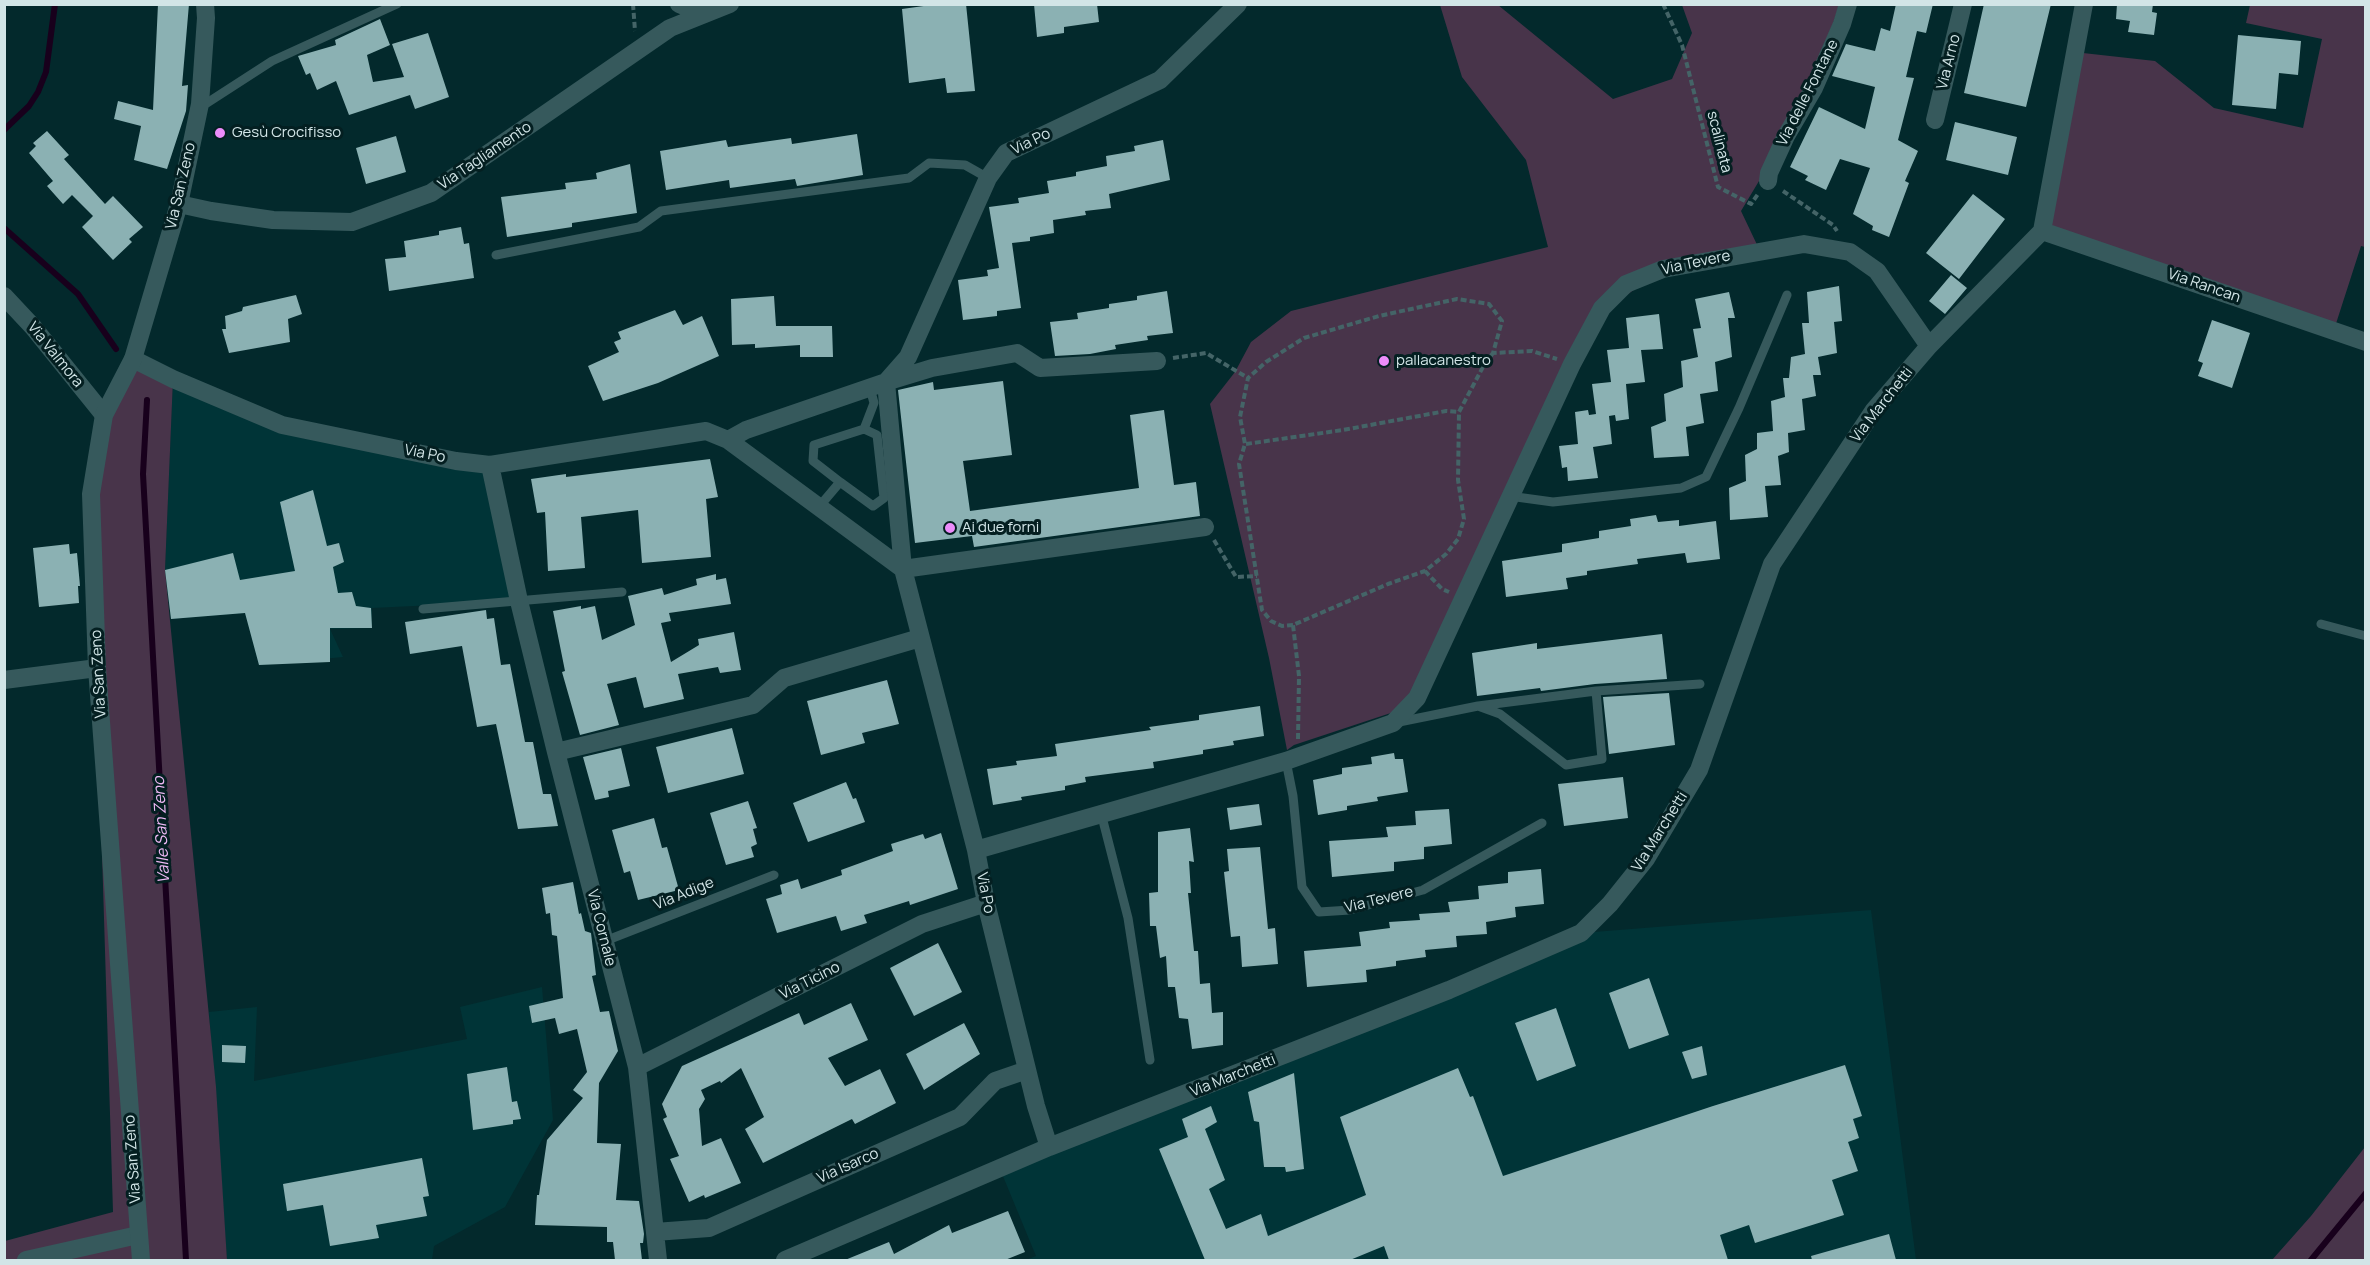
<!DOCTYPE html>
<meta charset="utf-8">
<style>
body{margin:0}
#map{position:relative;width:2370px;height:1265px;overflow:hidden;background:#03292c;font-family:Manrope,sans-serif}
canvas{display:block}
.frame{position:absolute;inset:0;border:6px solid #d2e5e7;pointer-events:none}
</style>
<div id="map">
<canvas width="2370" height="1265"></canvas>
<div class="frame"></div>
</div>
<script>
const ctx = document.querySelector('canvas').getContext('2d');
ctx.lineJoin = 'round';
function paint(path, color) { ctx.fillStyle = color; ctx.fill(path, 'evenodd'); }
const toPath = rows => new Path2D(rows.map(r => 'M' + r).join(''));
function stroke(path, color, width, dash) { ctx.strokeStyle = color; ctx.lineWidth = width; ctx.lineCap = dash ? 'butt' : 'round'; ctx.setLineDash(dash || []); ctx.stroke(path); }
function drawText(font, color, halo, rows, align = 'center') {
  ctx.font = font + ' Manrope,sans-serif'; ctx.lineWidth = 6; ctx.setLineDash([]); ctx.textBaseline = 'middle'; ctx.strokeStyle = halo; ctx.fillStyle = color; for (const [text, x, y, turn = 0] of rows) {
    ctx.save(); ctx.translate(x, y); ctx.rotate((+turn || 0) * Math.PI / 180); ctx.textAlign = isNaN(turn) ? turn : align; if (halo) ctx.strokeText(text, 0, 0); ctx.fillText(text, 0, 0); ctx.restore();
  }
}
const built = toPath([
 [173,379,282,425,490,465,519,601,372,608,372,628,330,629,343,657,259,665,245,613,171,619,165,570],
 [1871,910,1916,1260,1026,1260,1036,1256,1000,1169,1581,933],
 [542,987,553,1120,505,1207,434,1246,432,1260,227,1260,209,1012,257,1007,254,1081,467,1039,460,1007]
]);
const green = toPath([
 [1440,5,1498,5,1613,99,1672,79,1692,33,1682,5,1839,5,1833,24,1774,156,1741,211,1760,251,1654,275,1612,306,1475,568,1421,703,1294,745,1287,750,1269,658,1210,404,1235,372,1251,342,1291,311,1548,247,1526,160,1462,77],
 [2250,5,2365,5,2365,247,2361,246,2332,336,2033,232,2074,52,2155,61,2214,108,2303,128,2322,39,2246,23],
 [133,359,173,379,165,570,216,1087,227,1260,5,1260,5,1241,113,1212,91,494,104,415],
 [2365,1147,2365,1260,2272,1260,2311,1216]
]);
const stream = toPath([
 [4,130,29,106,38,92,46,72,55,4],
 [4,228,78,294,116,349],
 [147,400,143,474,186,1260],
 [2311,1260,2366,1193]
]);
const building = toPath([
 [158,4,189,4,182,86,188,85,186,111,167,169,134,160,141,126,114,119,118,101,153,110],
 [938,4,966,4,975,91,947,93,945,78,909,83,902,9],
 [1034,4,1097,4,1099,22,1064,27,1064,33,1037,37],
 [1896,4,1933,4,1926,33,1917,31,1906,77,1914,78,1898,140,1918,151,1905,181,1909,183,1889,237,1872,230,1873,226,1853,214,1870,168,1840,159,1826,190,1805,180,1808,176,1790,167,1819,107,1865,129,1875,87,1832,76,1846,44,1875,51,1881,28,1890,31],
 [1984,4,2051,4,2026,107,1964,93],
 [2117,4,2153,4,2152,12,2157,13,2154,35,2128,32,2130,21,2116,19],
 [380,19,390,45,367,55,373,82,404,77,392,44,428,33,449,97,415,109,410,95,349,115,336,81,317,90,310,73,306,75,298,56,336,45,335,40],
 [2238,35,2301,41,2298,75,2279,73,2276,109,2232,105],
 [1955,122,2017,137,2008,175,1946,160],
 [47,131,69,155,64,159,105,204,113,196,143,227,129,239,132,242,113,260,82,227,93,216,72,195,63,204,47,186,53,181,29,153,36,146,33,143],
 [857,134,863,175,797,186,795,179,730,188,729,180,666,190,660,151,726,140,728,147,791,138,792,144],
 [396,136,406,172,366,184,356,148],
 [1163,140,1170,180,1109,194,1111,208,1085,211,1086,215,1053,220,1054,233,1030,237,1030,241,1012,243,1021,308,997,311,997,316,963,320,958,280,988,276,987,270,999,268,989,207,1019,203,1018,198,1049,193,1047,181,1076,176,1076,172,1107,166,1106,156,1135,151,1134,146],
 [630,164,637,213,572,223,572,227,507,237,501,197,566,189,565,183,597,179,596,173],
 [1973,194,2005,219,1959,279,1926,253],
 [461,227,464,244,469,243,474,278,389,291,385,259,406,257,404,241,439,235,439,231],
 [1951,275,1967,288,1945,314,1929,301],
 [1839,286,1842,321,1834,322,1837,353,1818,357,1821,375,1813,375,1816,396,1802,399,1805,430,1788,433,1789,452,1778,456,1781,485,1765,486,1768,517,1730,520,1729,488,1746,481,1745,455,1757,449,1757,433,1773,431,1771,401,1785,397,1783,378,1789,378,1791,357,1805,354,1802,323,1809,323,1807,292],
 [1167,291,1173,333,1147,336,1148,340,1115,345,1116,349,1090,354,1055,356,1050,322,1078,319,1077,313,1109,308,1109,304,1137,300,1137,296],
 [1729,292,1735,318,1728,318,1732,357,1715,362,1718,391,1700,394,1704,423,1686,427,1689,456,1654,458,1651,427,1666,421,1664,394,1683,387,1681,361,1698,357,1693,329,1701,328,1695,299],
 [296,295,302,314,288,319,290,342,229,353,222,329,226,329,225,316,242,311,243,307],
 [774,296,776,326,832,326,833,357,800,357,800,345,755,348,755,344,732,345,731,299],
 [675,310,683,325,702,316,719,356,658,383,603,401,588,366,619,352,614,342,621,339,618,332],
 [1659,314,1663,349,1641,350,1645,382,1626,384,1629,419,1616,421,1615,415,1609,416,1612,444,1593,447,1598,478,1568,481,1567,467,1562,468,1559,446,1578,444,1575,412,1588,410,1589,415,1596,414,1592,384,1611,382,1607,350,1629,348,1626,318],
 [2212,320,2250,333,2232,388,2198,376,2203,363,2198,361],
 [1003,381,1012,455,963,461,970,511,1139,488,1130,415,1164,410,1174,485,1196,482,1200,516,974,547,972,536,915,543,898,390,933,382,934,390],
 [710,459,718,497,706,499,711,557,642,563,638,510,581,517,585,568,548,571,545,512,537,513,531,479,566,474,566,477],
 [313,490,327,546,339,543,344,562,333,567,338,593,352,592,356,606,371,608,372,628,330,628,330,662,259,665,245,613,171,619,165,570,233,553,240,580,295,571,280,502],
 [1656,515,1658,522,1679,520,1679,526,1716,521,1720,559,1687,563,1685,553,1637,559,1638,564,1587,571,1587,575,1566,578,1568,589,1506,597,1502,561,1562,552,1562,544,1599,538,1599,531,1631,526,1630,519],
 [69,544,70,554,77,553,80,586,78,586,79,603,39,607,33,548],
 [716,574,716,580,726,578,731,604,669,613,671,621,661,623,671,662,699,645,698,639,734,632,741,670,720,673,718,667,678,674,684,699,644,708,636,677,607,684,619,725,580,735,562,672,565,671,553,611,581,606,581,609,595,606,602,640,635,625,628,596,662,588,664,595,697,585,696,579],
 [486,610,487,619,494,618,501,665,510,664,525,742,533,742,543,794,551,794,558,826,518,829,496,724,477,727,462,646,410,654,405,622],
 [1662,634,1667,679,1595,684,1541,691,1540,688,1477,696,1472,653,1537,643,1537,649],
 [887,680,899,724,862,733,865,743,821,755,807,701],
 [1669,693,1675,745,1609,754,1603,697],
 [1260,706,1264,736,1233,741,1234,745,1203,750,1203,754,1153,762,1154,768,1085,777,1086,782,1065,786,1065,790,1021,797,1022,800,993,805,987,769,1017,765,1016,761,1057,756,1055,744,1151,730,1149,727,1199,720,1199,715],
 [732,728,744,774,668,793,656,747],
 [621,748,630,786,608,791,609,797,595,800,583,757],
 [1394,753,1395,759,1403,759,1408,792,1377,797,1378,801,1347,806,1347,810,1318,815,1313,780,1342,774,1342,768,1372,764,1371,757],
 [1623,777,1628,818,1564,826,1558,784],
 [846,782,853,799,856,798,865,822,808,842,793,803],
 [748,801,757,828,753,829,757,844,751,847,754,857,726,865,710,813],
 [1259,804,1262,825,1230,830,1227,808],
 [1449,809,1452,844,1424,847,1424,859,1394,862,1394,871,1332,877,1329,841,1388,837,1386,827,1416,825,1415,811],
 [654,818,662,848,667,847,679,890,638,900,630,871,624,873,612,830],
 [1190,828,1194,862,1189,861,1191,893,1188,893,1194,951,1198,951,1200,984,1210,983,1212,1013,1223,1012,1223,1045,1192,1049,1188,1019,1179,1018,1175,987,1168,987,1166,956,1160,958,1156,926,1150,926,1149,893,1158,892,1158,832],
 [941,833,958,889,910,905,909,901,864,915,867,923,841,931,836,916,777,933,766,899,782,894,780,885,798,879,801,889,842,875,841,870,893,851,891,844,923,834,925,839],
 [1260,847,1268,929,1275,928,1278,964,1242,967,1240,936,1231,937,1224,872,1229,871,1227,849],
 [1541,869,1544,904,1515,907,1516,917,1486,922,1487,934,1456,936,1457,947,1425,950,1426,957,1396,961,1396,966,1366,970,1367,982,1307,987,1304,951,1361,946,1359,932,1390,928,1389,922,1420,920,1419,914,1450,912,1448,902,1479,899,1478,886,1508,883,1508,872],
 [573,882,579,914,581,913,585,931,591,933,596,975,592,976,600,1012,609,1011,618,1051,599,1083,597,1143,621,1144,616,1200,639,1201,644,1234,643,1243,640,1243,642,1260,615,1260,613,1242,607,1242,607,1227,535,1225,537,1195,539,1195,547,1140,583,1098,573,1090,587,1072,577,1029,559,1034,555,1018,532,1023,529,1006,563,998,557,936,552,935,550,913,546,914,542,888],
 [938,943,962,992,914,1016,890,968],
 [1649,978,1669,1035,1629,1049,1609,993],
 [851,1003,868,1040,828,1058,845,1086,880,1069,896,1103,855,1124,852,1119,763,1163,745,1129,764,1117,741,1068,721,1083,720,1081,701,1090,705,1099,699,1109,702,1146,721,1138,741,1183,705,1198,704,1195,689,1202,670,1159,679,1156,663,1119,667,1117,662,1104,682,1066,799,1013,804,1025],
 [1556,1008,1576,1066,1537,1081,1515,1023],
 [964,1023,980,1054,924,1090,906,1054],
 [222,1045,246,1046,245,1063,222,1062],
 [1702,1046,1707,1075,1692,1079,1682,1052],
 [1845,1065,1862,1116,1853,1119,1859,1138,1848,1142,1858,1171,1832,1180,1844,1215,1755,1243,1749,1225,1720,1235,1728,1260,1389,1260,1384,1246,1350,1260,1205,1260,1159,1149,1188,1137,1182,1119,1211,1106,1217,1122,1205,1129,1225,1180,1209,1189,1226,1229,1261,1214,1268,1236,1366,1195,1340,1117,1458,1068,1470,1097,1473,1096,1503,1176,1713,1106],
 [507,1067,512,1102,517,1101,521,1119,513,1120,513,1124,473,1130,467,1074],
 [1294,1073,1304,1169,1286,1172,1285,1167,1264,1167,1259,1122,1254,1121,1248,1092],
 [422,1158,429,1196,423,1197,427,1216,376,1225,379,1238,330,1246,323,1205,287,1211,283,1184],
 [1008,1211,1025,1252,1005,1260,845,1260,889,1242,894,1254,949,1225,952,1233],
 [1889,1234,1896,1260,1812,1260,1811,1256]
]);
const path = toPath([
 [633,4,635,31],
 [1663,4,1682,45,1718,187,1751,204,1758,194],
 [1783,191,1833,225,1837,231],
 [1173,358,1206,353,1248,378],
 [1246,444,1343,430,1446,411,1459,412,1484,365,1493,353],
 [1214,540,1236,577,1257,576],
 [1425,571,1442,589,1449,592],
 [1293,625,1282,626,1271,621,1262,610,1239,464,1245,444,1240,417,1248,378,1266,362,1304,338,1379,316,1457,299,1489,304,1502,321,1493,353,1532,351,1557,359],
 [1298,739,1299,676,1293,625,1388,584,1425,571,1446,554,1458,539,1464,519,1458,480,1459,412]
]);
const lane = toPath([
 [200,104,207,103,272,61,397,4],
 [496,255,639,227,661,211,909,178,929,163,965,165,988,178],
 [864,429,874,403,870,388],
 [1509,496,1553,502,1681,488,1706,477,1739,408,1787,295],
 [818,508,840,482,813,461,814,445,864,429,877,435,884,498,873,506,840,482],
 [423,609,622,592],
 [2321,624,2366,636],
 [1596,691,1700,684],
 [1399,722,1478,706,1500,714,1566,765,1602,759,1596,691,1478,706],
 [1286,761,1293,796,1302,887,1319,912,1350,910,1423,890,1542,823],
 [1101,813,1128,918,1150,1060],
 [605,941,774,875]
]);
const street = toPath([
 [679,4,703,14],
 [1935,120,1963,4],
 [1768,181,1769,173,1786,136,1814,88,1842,24,1848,4],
 [179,204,211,211,273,220,352,222,431,193,670,28,730,4],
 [2042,231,2366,342],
 [4,296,33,327,104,415],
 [133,359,173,379,282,425,456,461,490,465,706,431,728,440,903,569,976,850,986,903,1036,1106,1049,1147],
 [1157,361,1040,368,1017,353,932,368,886,382,903,569,1205,527],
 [728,440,746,430,886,382,908,357,988,178,1006,153,1160,80,1238,4],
 [490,465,519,601,556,752,637,1067,658,1260],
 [4,680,97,668],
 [556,752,753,705,784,678,920,638],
 [976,850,1286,761,1393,723,1417,698,1572,364,1602,308,1626,284,1663,269,1804,244,1850,252,1877,271,1929,346],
 [637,1067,922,924,986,903],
 [655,1232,709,1228,960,1117,995,1081,1027,1070],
 [26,1260,138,1235],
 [785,1260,1049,1147,1449,990,1581,933,1610,904,1646,859,1699,770,1772,564,1874,410,1929,346,2042,231,2084,4]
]);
const secondary = toPath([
 [141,1260,97,668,91,494,104,415,133,359,179,204,200,104,206,18,205,4]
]);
const markers = [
 [220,133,6,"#ec8cfa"],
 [1384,361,6,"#ec8cfa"],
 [950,528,6,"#ec8cfa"]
];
const streetNames = [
 ["Via Arno",1949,62,-76],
 ["Via delle Fontane",1808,93,-63],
 ["Via Po",1031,142,-26],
 ["scalinata",1719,142,76],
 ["Via Tagliamento",485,156,-34],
 ["Via San Zeno",181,186,-77],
 ["Via Tevere",1696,263,-12],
 ["Via Rancan",2204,286,19],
 ["Via Valmora",55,355,51],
 ["Via Marchetti",1882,405,-52],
 ["Via Po",425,454,11],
 ["Via San Zeno",99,674,-93],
 ["Via Marchetti",1660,832,-58],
 ["Via Po",985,893,79],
 ["Via Adige",684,894,-22],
 ["Via Tevere",1379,900,-14],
 ["Via Cornale",601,928,76],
 ["Via Ticino",810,981,-27],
 ["Via Marchetti",1233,1076,-22],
 ["Via San Zeno",133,1159,-94],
 ["Via Isarco",848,1166,-24]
];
const poiNames = [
 ["Gesù Crocifisso",232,133],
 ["pallacanestro",1396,361],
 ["Ai due forni",962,528]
];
const waterNames = [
 ["Valle San Zeno",162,830,-93]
];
paint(built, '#003437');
paint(green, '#48344a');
stroke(stream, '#18001c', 6);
paint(building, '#8bb1b3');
stroke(path, '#446467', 4, [6, 3]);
stroke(lane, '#36595c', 9);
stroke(street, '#36595c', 18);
stroke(secondary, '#36595c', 18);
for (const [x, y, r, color] of markers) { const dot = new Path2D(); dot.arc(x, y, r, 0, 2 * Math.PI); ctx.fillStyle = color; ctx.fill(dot); stroke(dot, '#041f21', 2); }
drawText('15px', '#d2e5e7', '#041f21', streetNames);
drawText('15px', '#d2e5e7', '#041f21', poiNames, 'left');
drawText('italic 16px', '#edb8f4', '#041f21', waterNames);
</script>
